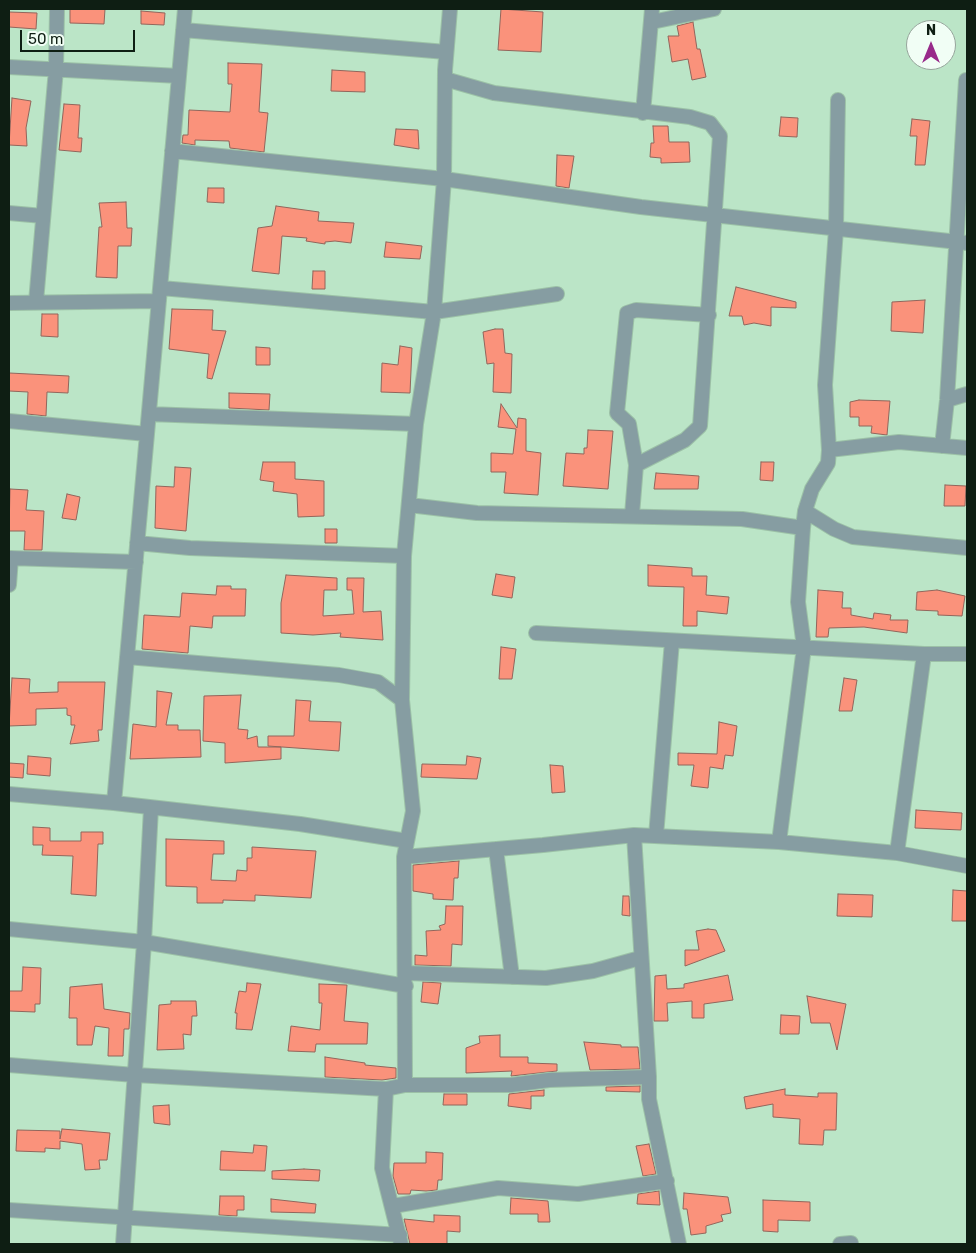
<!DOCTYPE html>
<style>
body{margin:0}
#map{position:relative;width:976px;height:1253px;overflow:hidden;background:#bbe5c7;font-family:Rubik,sans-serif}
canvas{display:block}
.frame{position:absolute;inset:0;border:10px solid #0e1e13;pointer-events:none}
.north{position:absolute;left:906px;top:20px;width:50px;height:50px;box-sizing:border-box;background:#f1fef5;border:1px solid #96a49b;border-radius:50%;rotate:0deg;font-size:14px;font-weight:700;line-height:20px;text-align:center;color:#0e1e13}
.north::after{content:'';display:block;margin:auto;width:18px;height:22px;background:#982a8a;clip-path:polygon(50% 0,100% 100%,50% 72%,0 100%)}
.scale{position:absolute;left:20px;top:30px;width:115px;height:22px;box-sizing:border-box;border:2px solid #0e1e13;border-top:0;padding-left:6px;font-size:15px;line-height:18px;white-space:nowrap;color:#0e1e13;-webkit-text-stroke:4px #f1fef5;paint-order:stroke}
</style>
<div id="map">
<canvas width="976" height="1253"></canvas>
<div class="frame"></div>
<div class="north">N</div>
<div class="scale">50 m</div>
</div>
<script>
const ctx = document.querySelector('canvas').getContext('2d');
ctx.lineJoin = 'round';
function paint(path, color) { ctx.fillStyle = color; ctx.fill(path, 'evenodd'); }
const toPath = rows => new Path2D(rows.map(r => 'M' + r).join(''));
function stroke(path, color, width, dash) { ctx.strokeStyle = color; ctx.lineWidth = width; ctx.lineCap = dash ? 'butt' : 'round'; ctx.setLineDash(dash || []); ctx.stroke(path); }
const building = toPath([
 [70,9,105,9,104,24,70,23,70,9],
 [501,9,543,12,541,52,498,50,501,9],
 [141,11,165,13,164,25,141,24,141,11],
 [9,12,37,13,36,29,9,27,9,12],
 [693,22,697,49,700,49,706,77,692,80,688,59,672,62,668,36,679,36,677,26,693,22],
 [228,63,262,64,259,112,268,113,264,152,230,148,229,141,195,140,195,145,182,143,183,135,188,135,189,110,230,112,232,84,228,84,228,63],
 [332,70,365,72,365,92,331,91,332,70],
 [12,98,31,101,26,128,27,146,9,145,12,98],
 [64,104,80,105,78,138,82,138,81,152,59,150,64,104],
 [781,117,798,118,797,137,779,136,781,117],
 [912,119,930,121,925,165,915,165,917,136,910,136,912,119],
 [653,126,668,126,669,142,689,142,690,162,661,163,661,158,650,157,651,143,654,143,653,126],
 [396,129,418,130,419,149,394,145,396,129],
 [557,155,574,156,569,188,556,186,557,155],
 [208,188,224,188,224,203,207,202,208,188],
 [126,202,127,228,132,228,131,246,118,246,117,278,96,277,99,227,102,227,99,203,126,202],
 [276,206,319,212,318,221,354,223,351,243,335,241,325,242,325,244,306,241,307,238,282,236,279,274,252,271,258,228,272,226,276,206],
 [386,242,422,246,420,259,384,257,386,242],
 [313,271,325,271,325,289,312,289,313,271],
 [736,287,796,302,796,308,771,307,771,326,754,323,744,325,742,316,729,316,736,287],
 [925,300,923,333,891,331,892,302,925,300],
 [172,309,213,310,212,330,226,331,212,379,207,378,209,354,169,349,172,309],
 [42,314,58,314,58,337,41,336,42,314],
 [495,329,503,329,505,353,512,354,511,393,493,392,494,363,487,364,483,332,495,329],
 [400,346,412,348,410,393,381,392,382,363,398,365,400,346],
 [256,347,270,348,270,365,256,365,256,347],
 [9,373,69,376,68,393,47,392,46,416,27,414,28,392,9,391,9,373],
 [229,393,270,394,269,410,229,408,229,393],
 [859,400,890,401,887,435,871,433,872,426,859,426,859,417,850,417,850,402,859,400],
 [501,404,517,428,518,418,526,419,526,451,541,453,538,495,504,493,506,472,491,472,491,453,513,454,516,429,498,427,501,404],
 [588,430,613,431,608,489,563,486,566,453,584,454,584,448,587,448,588,430],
 [263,462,295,462,295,479,324,481,324,516,298,517,297,494,273,491,274,482,260,480,263,462],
 [761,462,774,462,773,481,760,480,761,462],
 [175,467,191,468,186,531,155,528,156,486,174,487,175,467],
 [656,473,699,476,698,489,654,489,656,473],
 [945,485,966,486,965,506,944,506,945,485],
 [10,489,28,490,26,510,44,511,42,550,24,550,25,531,9,531,10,489],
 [67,494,80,497,76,520,62,518,67,494],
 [325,529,337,529,337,543,325,543,325,529],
 [648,565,692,568,692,576,707,576,706,595,729,597,727,614,697,611,697,626,683,626,684,587,648,586,648,565],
 [496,574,515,577,512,598,492,595,496,574],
 [286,575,337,578,337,590,324,590,323,616,354,614,352,590,347,590,347,578,364,578,363,612,381,611,383,640,340,637,341,633,313,635,281,633,281,603,286,575],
 [217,586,231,586,231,589,246,589,245,616,213,616,212,628,190,626,188,653,142,649,144,615,180,617,182,593,216,595,217,586],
 [818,590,843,592,842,608,851,608,851,615,873,619,874,613,891,615,890,620,908,620,907,633,864,627,829,628,828,637,816,637,818,590],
 [937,590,965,596,962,616,938,615,938,611,916,610,917,592,937,590],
 [501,647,516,649,512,679,499,679,501,647],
 [12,678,30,679,29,693,58,692,58,682,105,682,102,730,98,730,99,741,70,744,75,725,71,725,71,716,67,715,67,708,36,709,36,725,9,726,12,678],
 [844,678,857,680,852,711,839,711,844,678],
 [157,691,172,693,166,725,178,725,178,730,200,730,201,757,130,759,133,724,156,727,157,691],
 [241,695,238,729,248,730,247,739,257,736,258,747,281,747,281,759,225,763,225,743,203,741,204,696,241,695],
 [296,700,311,701,309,721,341,722,339,751,268,746,268,736,294,736,296,700],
 [719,722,737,726,733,756,725,755,723,769,710,767,708,788,691,786,694,765,678,765,678,753,717,754,719,722],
 [28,756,51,758,50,776,27,774,28,756],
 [467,756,481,758,477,779,421,777,422,764,466,765,467,756],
 [9,763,24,764,23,778,9,777,9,763],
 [550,765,563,766,565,792,552,793,550,765],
 [916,810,962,813,961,830,915,828,916,810],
 [33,827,50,828,50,841,81,841,81,832,103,832,103,844,98,844,96,896,71,894,73,856,42,855,43,845,33,845,33,827],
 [166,839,224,841,224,854,213,854,211,880,236,881,237,870,247,871,247,858,252,858,252,847,316,851,311,898,255,895,255,901,223,900,223,903,197,903,197,887,166,886,166,839],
 [459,861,458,878,454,878,453,900,433,899,433,894,413,891,413,865,459,861],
 [953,890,967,891,967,921,952,921,953,890],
 [838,894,873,895,872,917,837,916,838,894],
 [623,896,629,896,630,916,622,915,623,896],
 [446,906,463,906,462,945,452,944,451,966,415,965,415,955,427,956,426,931,441,930,439,926,445,924,446,906],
 [708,929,716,930,725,951,685,966,685,950,699,950,696,931,708,929],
 [23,967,41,968,40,1004,35,1004,35,1012,9,1011,9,991,22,991,23,967],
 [666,975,667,989,684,988,684,984,728,975,733,1000,704,1004,704,1018,692,1018,692,1001,667,1003,668,1021,654,1021,655,976,666,975],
 [423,982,441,983,438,1004,421,1002,423,982],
 [247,983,261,984,252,1030,236,1029,237,1013,235,1013,239,991,246,992,247,983],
 [102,984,104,1009,130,1013,129,1029,124,1029,123,1056,108,1056,109,1028,95,1026,92,1045,77,1045,77,1018,69,1018,70,987,102,984],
 [319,984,347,985,344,1021,368,1023,367,1044,316,1044,315,1052,288,1051,291,1026,320,1030,322,1003,319,1003,319,984],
 [807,996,846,1004,837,1050,830,1023,811,1023,807,996],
 [171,1001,196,1001,197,1016,192,1016,191,1035,183,1034,184,1049,157,1050,159,1005,171,1004,171,1001],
 [781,1015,800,1016,799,1034,780,1034,781,1015],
 [500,1035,500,1057,528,1057,528,1063,557,1064,557,1071,511,1076,512,1071,466,1073,466,1048,480,1043,479,1036,500,1035],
 [584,1042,621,1045,621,1047,638,1047,640,1069,590,1070,584,1042],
 [325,1057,365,1063,365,1065,396,1068,396,1078,382,1080,325,1077,325,1057],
 [640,1086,640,1092,606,1091,606,1087,640,1086],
 [785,1089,785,1095,818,1097,818,1093,837,1093,836,1130,824,1130,823,1145,799,1144,800,1119,773,1117,773,1104,746,1109,744,1097,785,1089],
 [544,1090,544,1096,531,1096,531,1109,508,1106,509,1094,544,1090],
 [444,1094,467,1094,467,1105,443,1105,444,1094],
 [169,1105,170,1125,154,1123,153,1106,169,1105],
 [62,1129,110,1133,107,1160,99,1160,100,1169,85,1170,82,1144,60,1141,60,1149,45,1148,45,1152,16,1151,17,1130,60,1131,60,1139,62,1129],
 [649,1144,656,1174,643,1176,636,1146,649,1144],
 [254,1145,267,1146,265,1171,220,1170,221,1151,253,1153,254,1145],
 [426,1152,443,1153,442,1180,438,1180,437,1190,426,1191,411,1190,410,1194,398,1194,393,1176,394,1163,426,1163,426,1152],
 [304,1169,320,1170,319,1181,272,1179,272,1171,304,1169],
 [659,1191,660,1205,637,1204,638,1194,659,1191],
 [684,1193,728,1197,731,1213,721,1215,723,1221,706,1226,706,1233,691,1235,687,1209,683,1209,684,1193],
 [220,1196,244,1196,244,1210,237,1210,237,1216,219,1215,220,1196],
 [511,1198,548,1201,550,1222,538,1222,538,1214,510,1214,511,1198],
 [271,1199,316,1204,315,1213,271,1212,271,1199],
 [763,1200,810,1202,810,1221,778,1220,778,1232,763,1231,763,1200],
 [434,1215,460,1216,460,1232,447,1231,447,1244,410,1244,404,1219,434,1222,434,1215]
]);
const minor = toPath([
 [652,22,714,9],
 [183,30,446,52],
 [9,67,179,76],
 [445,79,494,93,690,117,710,123,720,136,700,426,685,440,636,465],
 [643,113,652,9],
 [172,151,444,179,641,207,967,243],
 [9,213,43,216],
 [161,288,434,312,557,294],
 [36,302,56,69,57,9],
 [9,303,159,301],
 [947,400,967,394],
 [149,414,416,424],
 [9,421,147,434],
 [942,446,947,400,966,80],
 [829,450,899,442,967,448],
 [409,505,477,513,742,519,803,528],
 [805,511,834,529,853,537,967,548],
 [632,515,636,465,629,424,617,413,627,313,636,310,709,315],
 [137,543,190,548,404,556],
 [9,558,136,562],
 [9,585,11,558],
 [536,633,924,654,967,654],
 [127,657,339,675,378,682,402,700],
 [9,794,114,803,300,824,407,841],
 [114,803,185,9],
 [634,835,649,1077,649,1099,679,1244],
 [656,836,672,641],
 [779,842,804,647,798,602,803,528,805,511,812,489,828,463,829,450,825,385,836,229,838,100],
 [496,849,512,977],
 [897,853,924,654],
 [404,857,543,845,634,835,779,842,897,853,967,866],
 [9,929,144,942,406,986],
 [406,973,546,978,593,971,640,958],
 [9,1065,135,1075,386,1089,405,1085,511,1085,549,1080,649,1077],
 [405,1085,404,857,413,811,402,700,404,556,416,424,434,312,444,179,445,70,450,9],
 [386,1089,382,1168,401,1244],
 [393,1206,498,1188,578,1194,667,1181],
 [9,1210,400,1235],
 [123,1244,144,942,151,808],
 [840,1244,851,1243]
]);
paint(building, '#fa927b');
stroke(building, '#92655b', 1);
stroke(minor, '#9cc1a7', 16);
stroke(minor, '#869da2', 14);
</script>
